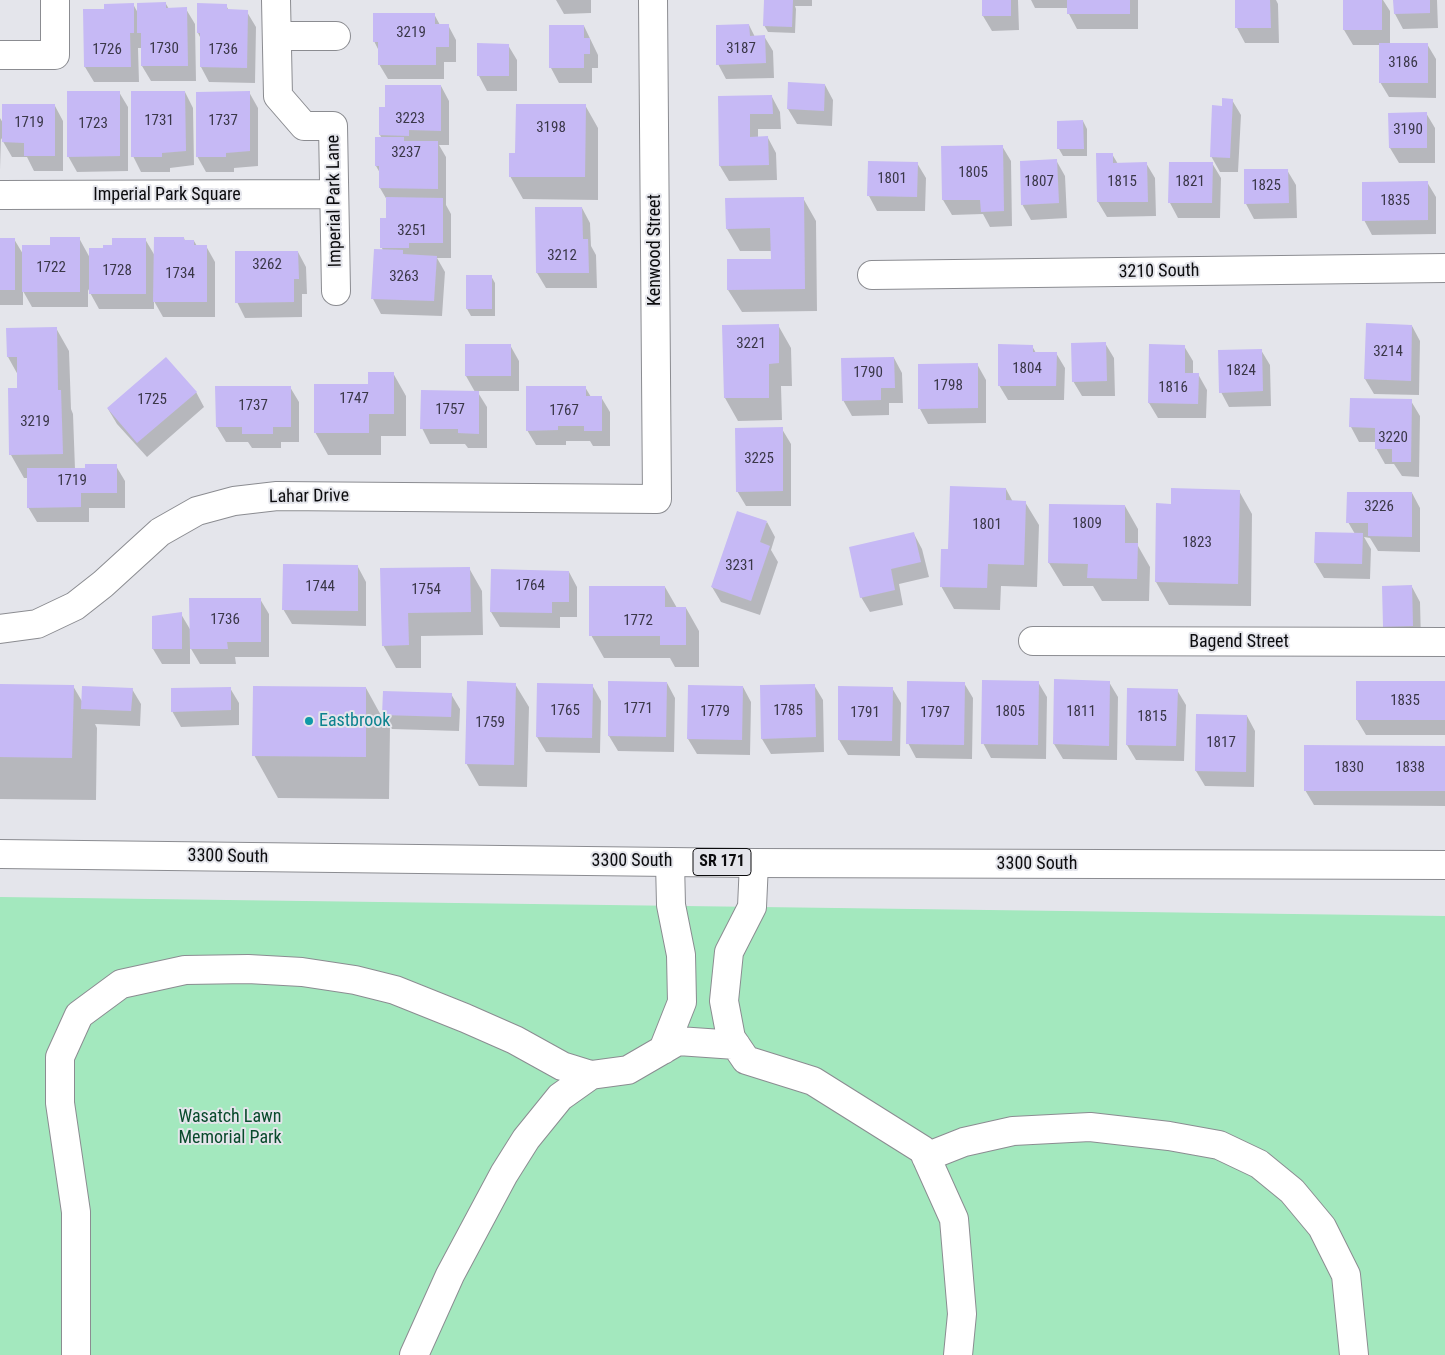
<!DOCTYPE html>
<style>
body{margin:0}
canvas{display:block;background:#e4e5eb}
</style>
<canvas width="1445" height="1355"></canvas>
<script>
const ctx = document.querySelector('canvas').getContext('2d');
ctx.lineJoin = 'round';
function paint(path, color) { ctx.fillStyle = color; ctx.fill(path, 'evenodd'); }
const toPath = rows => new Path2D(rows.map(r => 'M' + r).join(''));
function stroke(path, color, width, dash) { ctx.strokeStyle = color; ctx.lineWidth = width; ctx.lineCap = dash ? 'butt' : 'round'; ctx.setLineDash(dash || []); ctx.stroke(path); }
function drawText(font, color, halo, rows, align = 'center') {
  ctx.font = font + ' "Roboto Condensed",sans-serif'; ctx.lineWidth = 4; ctx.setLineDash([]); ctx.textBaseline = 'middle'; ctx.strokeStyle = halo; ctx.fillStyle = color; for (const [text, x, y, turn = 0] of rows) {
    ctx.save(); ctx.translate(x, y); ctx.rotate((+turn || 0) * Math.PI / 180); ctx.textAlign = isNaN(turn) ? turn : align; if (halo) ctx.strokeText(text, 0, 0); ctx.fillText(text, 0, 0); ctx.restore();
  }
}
const green = toPath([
 [0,897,1445,916,1445,1355,0,1355]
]);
const shadow = toPath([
 [556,0,591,0,591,13,564,14],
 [765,0,812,0,812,6,795,6,796,9,795,33,768,32,764,25],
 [983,0,1018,0,1019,30,992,31,983,16],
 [1031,0,1138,0,1138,29,1077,29,1069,14,1069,8,1035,8],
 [1236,0,1276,0,1278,4,1279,43,1245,43,1237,28],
 [1344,0,1383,0,1390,11,1390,44,1427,44,1436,59,1436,98,1389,97,1380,82,1380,45,1353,45,1344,30],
 [1394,0,1437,0,1438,28,1403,29,1395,14],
 [133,4,138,13,166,4,169,9,186,9,195,24,196,81,151,81,142,66,142,48,138,48,139,82,94,82,85,67,84,11,105,10],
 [226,5,229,11,247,12,256,27,255,83,209,82,201,67,201,39,198,33],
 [434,14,440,25,448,25,456,40,456,62,444,62,444,79,388,79,379,64,379,51,374,41],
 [749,25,755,37,764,36,773,51,774,78,726,79,718,64],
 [584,26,598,55,598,68,592,68,592,83,559,83,551,68],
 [508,45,517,60,517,91,487,91,479,76],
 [825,85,833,100,832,126,797,124,788,109],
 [441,86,449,101,449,145,439,145,446,157,446,205,451,214,451,258,437,258,445,272,442,316,381,314,373,299,383,251,382,248,387,219,387,200,380,188,380,173,376,166,382,139,380,135,380,108,386,108],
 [119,92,128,107,128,171,77,172,68,156],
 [185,92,193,108,194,165,170,168,170,172,141,172,133,156],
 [249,92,258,108,258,166,234,168,234,172,206,172,197,156],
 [772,97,780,112,781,129,758,129,758,138,768,138,776,153,777,180,729,181,720,166,719,98],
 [1232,100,1241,115,1238,172,1220,172,1211,156,1223,107],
 [585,105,598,128,598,200,523,199,510,176,517,154],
 [55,106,63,121,63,171,34,171,27,157,12,157,1,138,0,170,0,118,3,123],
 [1426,113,1435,128,1435,163,1399,163,1390,148],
 [1083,121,1087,129,1087,156,1063,156,1059,149],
 [1002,146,1011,161,1012,226,990,227,983,214,952,215,943,200],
 [1097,154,1112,154,1118,164,1146,163,1155,178,1156,216,1107,217,1098,202],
 [1056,160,1065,176,1067,218,1031,220,1022,204],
 [917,163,926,178,925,211,877,211,869,196],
 [1212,163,1221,178,1220,218,1178,218,1170,203],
 [1287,170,1296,185,1297,218,1254,219,1246,204],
 [1427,182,1436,197,1436,234,1372,235,1364,220],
 [803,198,816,221,817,311,742,312,728,290,772,260,772,251,740,251,727,229],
 [582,208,590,223,591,246,596,255,597,288,546,288,537,273],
 [79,238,90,258,104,249,145,239,155,256,184,238,185,241,194,241,197,246,206,246,215,262,215,317,163,317,154,301,154,309,99,309,88,289,88,307,32,307,23,291,23,305,0,305,0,239,14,239,23,254],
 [298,252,306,267,307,294,302,294,302,317,245,318,237,302],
 [467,276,491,276,495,283,495,316,471,316,467,309],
 [778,325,791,348,792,386,781,386,782,420,738,421,725,398,724,326],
 [1412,326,1420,341,1419,395,1374,394,1365,379],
 [56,328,69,351,71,409,73,414,75,469,116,466,125,481,125,508,89,508,89,522,37,522,28,507,28,478,24,478,11,455,9,390,19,389,18,375,8,357,8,329],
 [1105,343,1114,358,1115,396,1082,396,1073,381],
 [510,345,519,361,519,391,477,391,487,407,487,448,468,448,465,444,430,444,422,428,475,392,466,376],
 [1032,346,1036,353,1056,353,1065,368,1064,400,1008,400,999,385],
 [1184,346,1193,361,1193,374,1198,374,1207,390,1206,418,1158,418,1149,403],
 [1261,350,1270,365,1271,406,1229,407,1221,392],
 [894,358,902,373,903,403,889,403,889,415,852,416,843,400],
 [977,364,986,380,986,423,928,424,920,409],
 [393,373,406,396,406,436,381,436,381,455,328,455,315,432,369,385],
 [290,387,299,402,299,442,281,442,281,448,252,448,248,442,226,442,217,427],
 [585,387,591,397,601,397,610,412,610,446,593,446,590,441,566,441,566,445,536,445,527,430],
 [196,392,204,407,147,457,117,424,108,409],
 [1351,400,1411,401,1420,416,1419,477,1402,476,1394,464,1385,464,1376,448,1376,442,1359,442,1351,427],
 [782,429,791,444,791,506,746,506,737,491],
 [1006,489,1013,502,1025,502,1039,525,1037,587,1001,586,1000,610,954,609,941,586,950,550],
 [1239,491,1252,514,1251,606,1169,605,1156,582,1157,505,1172,505],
 [1412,493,1420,508,1420,552,1378,551,1370,538,1364,537,1371,549,1370,579,1324,578,1315,563,1355,534,1348,522],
 [1051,505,1125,506,1138,529,1138,546,1150,567,1149,601,1102,601,1093,586,1063,586,1049,563],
 [767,522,775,537,771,550,778,562,760,615,721,602,712,587],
 [914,534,922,549,929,577,899,584,903,605,870,612,861,597],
 [358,567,366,582,366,626,292,624,283,609],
 [469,568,482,591,483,635,421,636,421,668,396,668,383,645,382,569],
 [492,570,569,572,577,587,577,617,560,617,560,628,500,627,491,612],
 [665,587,677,608,686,608,699,631,699,667,675,667,670,658,604,658,591,635],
 [1412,587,1420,602,1421,641,1393,641,1385,626],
 [260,599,269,614,269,657,235,657,236,664,200,664,190,647,190,664,162,664,153,649,181,614,191,631],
 [1038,682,1047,697,1046,759,991,758,983,743],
 [1109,682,1118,697,1117,760,1063,759,1054,744],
 [667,683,675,698,674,752,618,751,609,736],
 [964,683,973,698,972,759,916,758,908,743],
 [1445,683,1445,735,1366,735,1357,720],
 [515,684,529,707,527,787,479,786,466,763],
 [0,685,73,686,83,703,132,689,141,704,140,726,95,724,97,728,96,800,0,799],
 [592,685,601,701,600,753,546,752,537,737],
 [814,685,823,700,824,752,771,754,762,739],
 [743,687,751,702,750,755,697,754,688,739],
 [230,688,239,703,239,725,181,727,172,711],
 [366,688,383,719,384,692,451,694,460,709,459,731,392,729,390,726,389,799,278,798,254,755],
 [892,688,901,703,900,756,848,755,839,740],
 [1177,690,1186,705,1184,761,1136,760,1127,745],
 [1247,716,1255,731,1254,787,1205,786,1196,771],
 [1445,747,1445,806,1314,805,1305,790]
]);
const building = toPath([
 [764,0,793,0,792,27,763,26],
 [982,0,1011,0,1011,16,982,16],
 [1067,0,1130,0,1130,14,1067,14],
 [1235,0,1270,0,1271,28,1235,28],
 [1343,0,1382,0,1382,30,1343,30],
 [1393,0,1430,0,1430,13,1394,14],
 [166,2,166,8,187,7,188,66,141,66,141,33,137,33,137,3],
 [134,3,134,33,130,33,131,67,84,67,83,9,104,9,104,4],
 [197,3,227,4,227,9,248,10,247,68,200,67,200,33,197,33],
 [373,13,435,13,435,24,449,24,449,47,436,47,436,65,378,65,378,42,373,42],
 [749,24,750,36,765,35,766,63,716,65,716,25],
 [549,25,584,25,584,38,590,38,590,54,584,54,584,68,549,68],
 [477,43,509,44,509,76,477,76],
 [1379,43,1428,43,1428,83,1379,83],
 [788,82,825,84,824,111,787,109],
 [385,85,441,85,441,131,409,130,409,136,379,135,379,107,385,107],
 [67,91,120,91,120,156,67,157],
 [131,91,185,91,186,151,162,153,162,157,131,157],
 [250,91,250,151,226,153,226,157,196,157,196,92],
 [772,95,773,114,750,114,750,137,768,136,769,165,719,166,718,96],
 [1222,98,1233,99,1230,158,1210,157,1212,105,1222,106],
 [2,104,55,104,55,156,24,156,24,143,2,142],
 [516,104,586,104,585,177,509,177,509,153,515,153],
 [1427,112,1427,148,1389,148,1388,113],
 [1083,120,1084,149,1057,149,1057,121],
 [375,137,404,137,404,141,438,141,438,189,379,188,379,166,375,166],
 [1003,145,1004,211,981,212,980,200,942,200,941,146],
 [1096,153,1113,153,1113,163,1147,162,1148,202,1097,202],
 [1057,159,1059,203,1021,205,1020,161],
 [868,161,918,162,917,197,867,196],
 [1169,162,1213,162,1212,203,1168,203],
 [1244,169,1288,169,1289,203,1244,204],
 [1428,181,1428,220,1362,221,1362,182],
 [386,197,443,198,443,243,409,243,409,248,380,248,380,218,386,218],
 [804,197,805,289,727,290,727,259,771,259,770,228,726,229,725,198],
 [535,207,582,207,583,239,588,239,589,273,536,273],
 [50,237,80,237,80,292,22,292,22,245,50,245],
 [154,237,184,237,184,240,194,240,194,245,207,245,207,302,153,302],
 [0,238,15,238,15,290,0,290],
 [112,238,146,238,146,294,89,294,89,248,103,248,103,245,112,245],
 [374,249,403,250,403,254,437,256,434,301,371,299],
 [235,251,298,251,299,279,294,279,294,302,235,303],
 [466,275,492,275,492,309,466,309],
 [1366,323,1412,325,1411,381,1364,379],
 [779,324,779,363,769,364,769,398,724,398,722,325],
 [57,327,58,390,61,390,63,454,9,455,8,388,17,388,17,357,7,357,6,328],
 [1106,342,1107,381,1072,382,1071,343],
 [465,344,511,344,511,376,465,376],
 [998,344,1033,345,1033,352,1057,352,1056,386,998,386],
 [1149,344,1185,345,1185,373,1199,373,1198,404,1148,403],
 [1262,349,1263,391,1219,393,1218,350],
 [166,357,197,392,137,443,107,408],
 [894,357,895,388,881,388,881,400,842,401,841,358],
 [978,363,978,408,918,409,918,364],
 [368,372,394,372,394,414,369,414,369,433,314,433,314,384,368,384],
 [215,386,291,386,291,427,273,427,273,434,242,434,242,427,216,427],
 [526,386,586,386,586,396,602,396,602,431,584,431,584,426,558,426,558,430,526,431],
 [421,390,479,391,479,434,458,433,458,429,420,429],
 [1350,398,1412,399,1411,462,1392,462,1392,449,1375,449,1375,428,1349,427],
 [783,427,783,491,736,492,735,428],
 [85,464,117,464,117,493,81,493,81,507,27,508,27,468,85,468],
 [950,486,1006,488,1006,500,1026,501,1024,565,988,564,987,588,940,587,941,549,948,549],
 [1171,488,1240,490,1238,584,1155,582,1156,503,1171,504],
 [1347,492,1412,492,1412,537,1368,536,1368,523,1346,523],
 [1049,504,1125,505,1125,543,1138,543,1137,579,1087,578,1088,564,1048,563],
 [737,511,767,521,760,542,770,546,751,601,711,587],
 [914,532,921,562,891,569,895,590,860,598,849,547],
 [1315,532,1363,533,1362,564,1314,563],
 [283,564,358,565,358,611,282,610],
 [470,567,471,612,408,613,409,645,382,646,380,568],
 [491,569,569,571,569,602,552,602,552,613,490,612],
 [1412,585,1413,626,1383,627,1382,586],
 [589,586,665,586,665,607,686,607,686,645,660,645,660,636,589,636],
 [189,598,261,598,261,642,227,642,228,649,190,649],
 [182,612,182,649,152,649,152,616],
 [1054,679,1110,681,1109,746,1053,744],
 [982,680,1039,681,1038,745,981,744],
 [467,681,516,683,514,765,465,764],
 [608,681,667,682,666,737,608,736],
 [907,681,965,682,964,745,906,744],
 [1356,681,1445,681,1445,720,1356,720],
 [537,683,593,684,592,738,536,737],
 [0,684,74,685,72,758,0,757],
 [815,684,816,737,761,739,760,685],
 [688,685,743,686,742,740,687,739],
 [82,686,133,688,131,711,81,709],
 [253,686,366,687,366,757,252,756],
 [838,686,893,687,892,741,838,740],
 [231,687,231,710,171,712,171,688],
 [1127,688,1178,689,1176,746,1126,745],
 [383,691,452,693,451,717,382,715],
 [1196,714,1247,715,1246,772,1195,771],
 [1304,745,1445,746,1445,791,1304,791]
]);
const minor = toPath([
 [276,0,278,96,304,126,333,126,336,291],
 [277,36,336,36],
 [0,55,55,55,55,0],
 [0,195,334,194],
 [872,275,1445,268],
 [0,629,37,624,75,606,103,584,160,532,197,511,234,501,277,496,657,499,653,0],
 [1033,641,1445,642],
 [754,863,752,907,729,952,724,1001,731,1038,746,1060,813,1081,923,1150,954,1219,962,1314,958,1355],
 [663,1050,682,1002,681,955,671,905,670,862],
 [926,1157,964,1142,1013,1131,1090,1127,1169,1136,1219,1145,1259,1164,1292,1191,1322,1227,1346,1275,1354,1355],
 [76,1355,76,1212,60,1103,60,1057,79,1015,121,984,185,970,248,969,302,972,355,980,395,990,465,1018,515,1040,562,1066,591,1075,628,1070,678,1041,736,1045],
 [414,1355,450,1275,504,1174,526,1139,560,1097,591,1075]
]);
const major = toPath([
 [0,854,754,863,1445,865]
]);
const markers = [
 [309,721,5,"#0f9aa8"]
];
const numberNames = [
 ["3219",411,33],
 ["1730",164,49],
 ["3187",741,49],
 ["1726",107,50],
 ["1736",223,50],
 ["3186",1403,63],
 ["3223",410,119],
 ["1731",159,121],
 ["1737",223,121],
 ["1719",29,123],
 ["1723",93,124],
 ["3198",551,128],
 ["3190",1408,130],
 ["3237",406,153],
 ["1805",973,173],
 ["1801",892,179],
 ["1807",1039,182],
 ["1815",1122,182],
 ["1821",1190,182],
 ["1825",1266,186],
 ["1835",1395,201],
 ["3251",412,231],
 ["3212",562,256],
 ["3262",267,265],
 ["1722",51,268],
 ["1728",117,271],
 ["1734",180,274],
 ["3263",404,277],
 ["3221",751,344],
 ["3214",1388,352],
 ["1804",1027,369],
 ["1824",1241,371],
 ["1790",868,373],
 ["1798",948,386],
 ["1816",1173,388],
 ["1747",354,399],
 ["1725",152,400],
 ["1737",253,406],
 ["1757",450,410],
 ["1767",564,411],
 ["3219",35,422],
 ["3220",1393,438],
 ["3225",759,459],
 ["1719",72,481],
 ["3226",1379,507],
 ["1809",1087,524],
 ["1801",987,525],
 ["1823",1197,543],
 ["3231",740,566],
 ["1764",530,586],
 ["1744",320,587],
 ["1754",426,590],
 ["1736",225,620],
 ["1772",638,621],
 ["1835",1405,701],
 ["1771",638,709],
 ["1765",565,711],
 ["1785",788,711],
 ["1779",715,712],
 ["1805",1010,712],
 ["1811",1081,712],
 ["1791",865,713],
 ["1797",935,713],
 ["1815",1152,717],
 ["1759",490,723],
 ["1817",1221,743],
 ["1830",1349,768],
 ["1838",1410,768]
];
const shields = [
 [722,862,58]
];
const shieldNames = [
 ["SR 171",722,862]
];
const streetNames = [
 ["Imperial Park Square",167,195],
 ["Imperial Park Lane",335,201,-91],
 ["Kenwood Street",655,250,-90],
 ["3210 South",1159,272,-1],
 ["Lahar Drive",309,497,-1],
 ["Bagend Street",1239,642],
 ["3300 South",228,857,1],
 ["3300 South",632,861],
 ["3300 South",1037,864]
];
const cultureNames = [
 ["Eastbrook",319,721]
];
const parkNames = [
 ["Wasatch Lawn",230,1117],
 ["Memorial Park",230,1138]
];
paint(green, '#a3e8be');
paint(shadow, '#0003');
paint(building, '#c6b9f5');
stroke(minor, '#8b8c91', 30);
stroke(major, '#8b8c91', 30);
stroke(minor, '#fff', 28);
stroke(major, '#fff', 28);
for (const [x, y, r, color] of markers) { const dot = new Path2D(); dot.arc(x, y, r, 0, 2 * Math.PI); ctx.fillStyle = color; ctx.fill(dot); stroke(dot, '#e4e5eb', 2); }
drawText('15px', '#3a3748', null, numberNames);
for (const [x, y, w] of shields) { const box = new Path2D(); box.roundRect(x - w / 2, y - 13.5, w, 27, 4); ctx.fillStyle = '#e4e5eb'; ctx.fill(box); stroke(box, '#0c0c0e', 1); }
drawText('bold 16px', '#0c0c0e', null, shieldNames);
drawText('18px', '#0c0c0e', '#e4e5eb', streetNames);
drawText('18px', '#0d838f', '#e4e5eb', cultureNames, 'left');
drawText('18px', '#094a2c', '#e4e5eb', parkNames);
</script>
